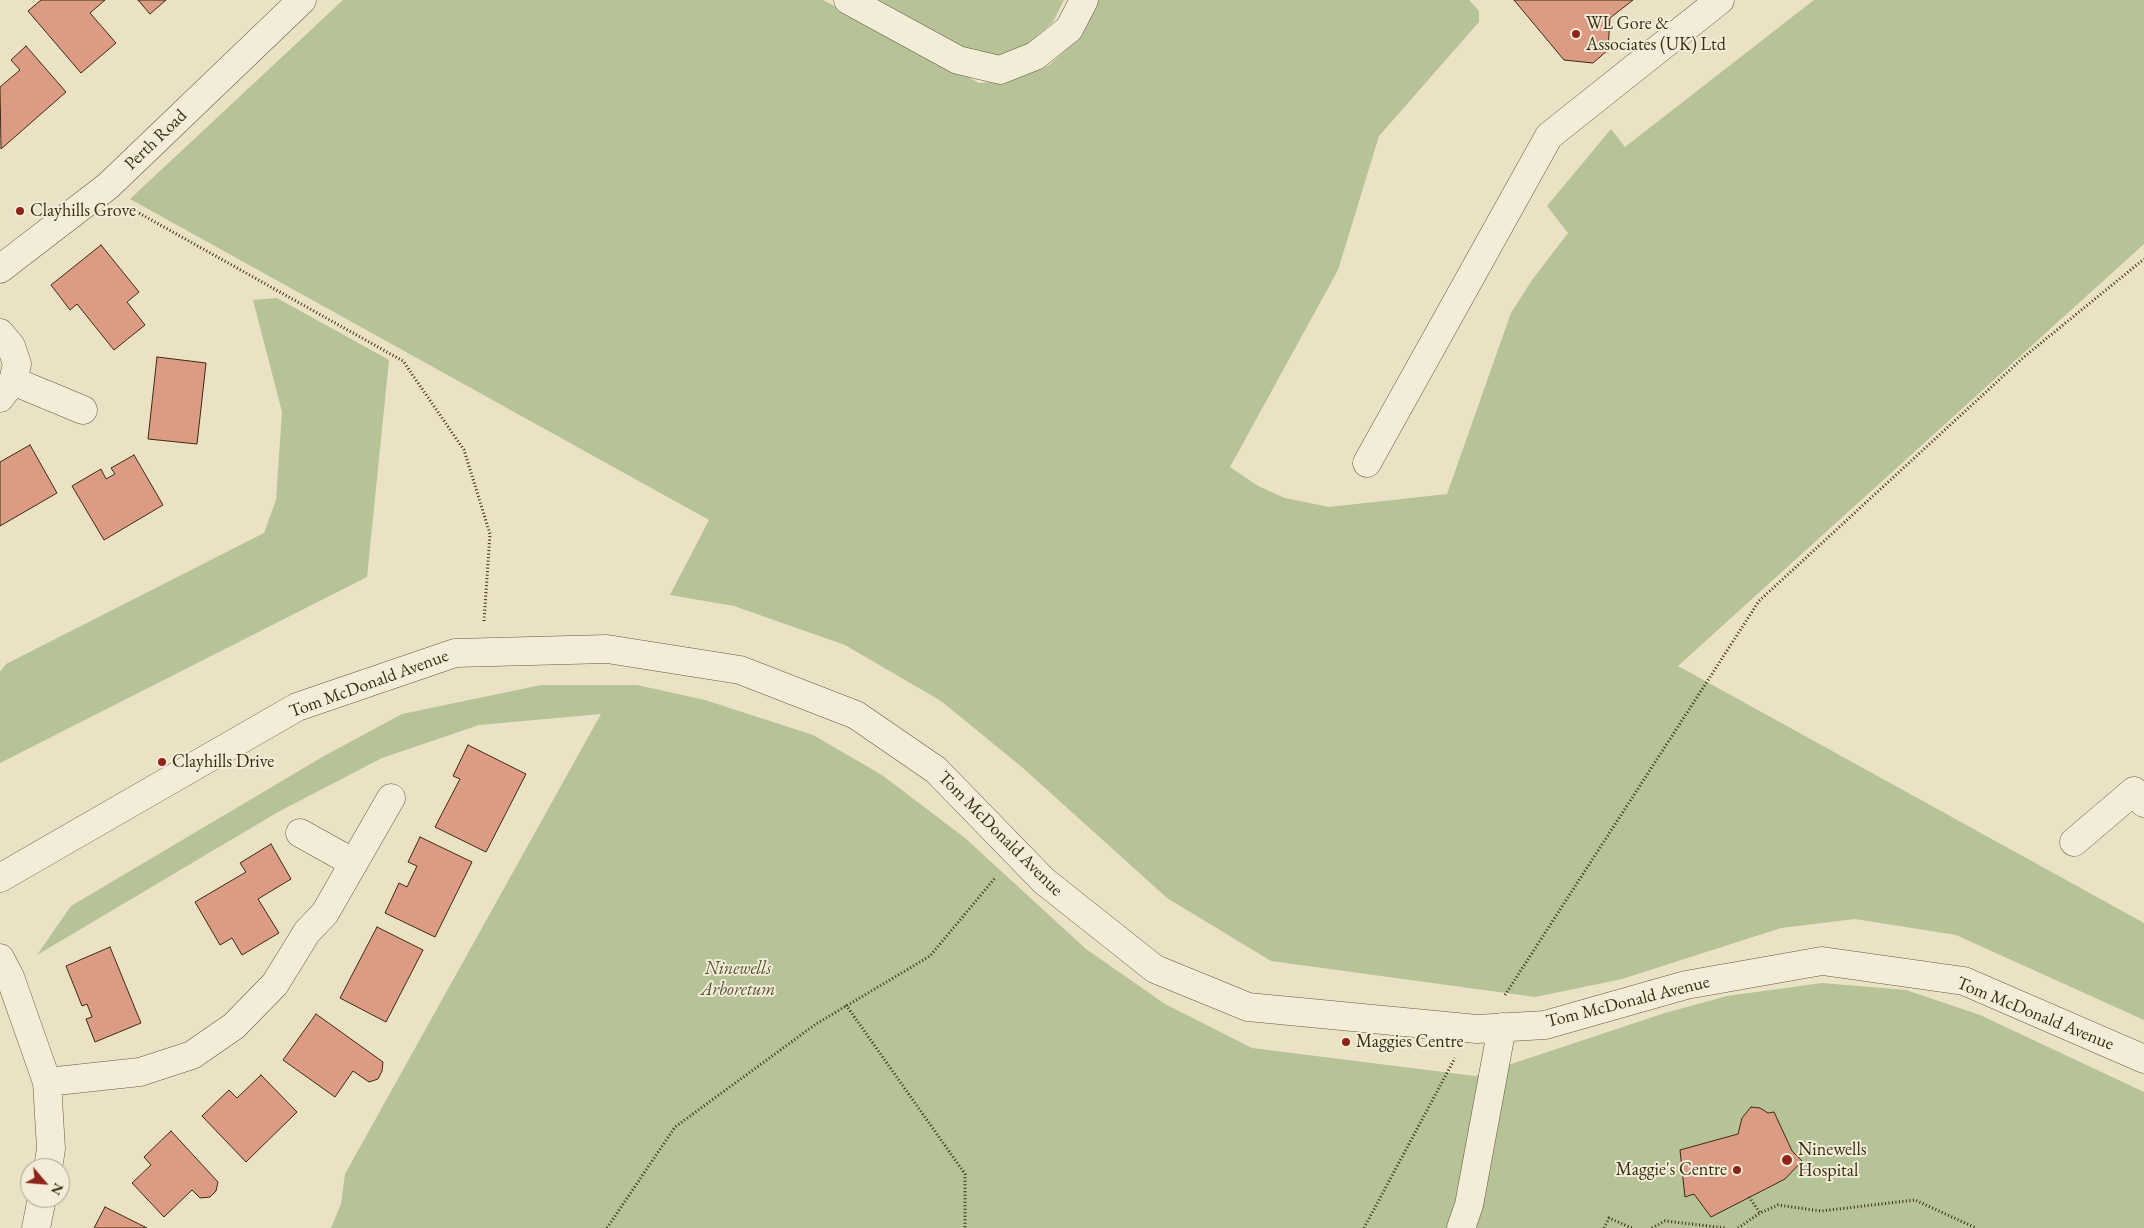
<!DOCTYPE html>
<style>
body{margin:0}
#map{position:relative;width:2144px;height:1228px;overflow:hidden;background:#ebe1c5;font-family:"EB Garamond",serif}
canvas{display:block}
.north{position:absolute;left:20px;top:1158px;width:50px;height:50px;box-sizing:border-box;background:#f2ecd9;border:1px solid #a99f89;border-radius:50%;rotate:117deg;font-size:14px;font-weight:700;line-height:20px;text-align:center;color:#3c2b11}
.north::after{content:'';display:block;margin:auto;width:18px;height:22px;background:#8f2418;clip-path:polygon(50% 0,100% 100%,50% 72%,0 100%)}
</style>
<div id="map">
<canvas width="2144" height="1228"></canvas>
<div class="north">N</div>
</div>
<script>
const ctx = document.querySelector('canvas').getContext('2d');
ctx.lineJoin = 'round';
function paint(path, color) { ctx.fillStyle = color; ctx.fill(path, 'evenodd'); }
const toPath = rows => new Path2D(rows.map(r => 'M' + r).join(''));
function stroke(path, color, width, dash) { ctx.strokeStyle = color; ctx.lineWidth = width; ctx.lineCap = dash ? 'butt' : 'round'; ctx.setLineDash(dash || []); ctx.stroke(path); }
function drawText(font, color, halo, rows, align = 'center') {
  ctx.font = font + ' "EB Garamond",serif'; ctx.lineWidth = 4; ctx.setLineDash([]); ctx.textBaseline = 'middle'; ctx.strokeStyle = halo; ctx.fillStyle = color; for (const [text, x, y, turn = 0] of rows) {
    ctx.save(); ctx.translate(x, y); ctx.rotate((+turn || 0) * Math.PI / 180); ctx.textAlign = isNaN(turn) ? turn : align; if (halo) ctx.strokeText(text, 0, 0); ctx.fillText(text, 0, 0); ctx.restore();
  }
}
const green = toPath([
 [343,0,823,0,979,83,1008,81,1049,65,1077,40,1098,0,1469,0,1479,11,1479,22,1379,136,1338,270,1230,467,1258,486,1285,498,1329,507,1447,494,1511,313,1532,280,1568,233,1547,206,1611,129,1625,147,1814,0,2144,0,2144,244,1678,666,2144,923,2144,1020,1956,935,1855,919,1781,928,1622,979,1535,997,1271,961,1167,898,1023,768,941,701,845,645,734,606,670,595,709,520,130,199],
 [872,0,1064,0,1053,22,1027,45,995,56,962,51],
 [277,298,389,360,367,577,0,763,0,672,6,664,264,533,276,500,282,412,253,300],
 [541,685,637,685,705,700,813,735,882,775,965,838,1086,949,1165,1004,1252,1048,1475,1076,1665,1013,1727,996,1822,983,1906,990,1980,1015,2144,1092,2144,1228,331,1228,341,1204,345,1174,601,714,479,725,382,758,278,812,37,955,71,906,324,756,402,714]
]);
const building = toPath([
 [41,0,105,0,90,13,116,43,81,73,28,11,41,0],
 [138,0,166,0,150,14,138,0],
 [1514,0,1633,0,1610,18,1608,50,1593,63,1564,60,1514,0],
 [26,46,66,92,1,149,0,87,20,70,11,60,26,46],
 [101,245,139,292,127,302,145,325,114,350,77,304,70,310,51,285,101,245],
 [157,357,206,363,197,444,148,439,157,357],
 [30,445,57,493,0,526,0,462,30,445],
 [134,455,163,505,104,540,72,486,101,469,106,479,115,474,111,468,134,455],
 [468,745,526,774,486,852,435,827,460,779,453,776,468,745],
 [420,837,472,862,435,937,385,913,399,883,407,887,417,866,408,862,420,837],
 [271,844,291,879,258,899,279,933,242,955,232,938,220,945,195,902,246,872,240,863,271,844],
 [377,927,423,950,386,1022,340,998,377,927],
 [110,947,141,1023,95,1042,86,1019,92,1017,87,1004,82,1006,66,966,110,947],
 [316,1014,383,1062,382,1071,378,1079,369,1082,353,1071,335,1097,283,1060,316,1014],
 [261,1075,297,1112,246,1162,202,1116,229,1090,237,1098,261,1075],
 [1751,1107,1760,1108,1768,1113,1774,1112,1792,1151,1802,1161,1785,1179,1711,1217,1694,1194,1685,1197,1680,1150,1738,1134,1742,1118,1751,1107],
 [171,1131,218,1182,216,1191,210,1197,200,1198,192,1190,164,1217,132,1183,151,1165,144,1157,171,1131],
 [105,1207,147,1228,94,1228,105,1207]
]);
const path = toPath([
 [130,208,403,361,464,450,490,534,484,621],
 [1505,995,1759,601,2025,356,2144,259],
 [846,1005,965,1174,965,1228],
 [1749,1197,1760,1213,1778,1205,1821,1211,1915,1200,1976,1228],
 [607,1228,675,1127,816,1024,930,956,995,878],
 [1364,1228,1455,1058],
 [1604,1228,1609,1218,1632,1228],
 [1652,1228,1665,1221,1726,1228],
 [1738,1228,1760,1213]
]);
const minor = toPath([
 [848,0,958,60,1000,70,1035,56,1069,29,1084,0],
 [0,269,108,186,302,0],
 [0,333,11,346,17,364,13,381,0,398],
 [13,381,83,410],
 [1367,463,1549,136,1720,0],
 [300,833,354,863],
 [2074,842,2134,791,2144,803],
 [0,878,297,707,455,653,607,649,740,670,856,715,936,770,1044,881,1155,969,1248,1007,1477,1029,1545,1025,1686,985,1822,961,1964,981,2144,1059],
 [0,958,10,977,47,1082,51,1149,48,1168],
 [47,1082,140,1072,192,1055,234,1026,275,984,307,932,325,913,391,798],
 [36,1228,42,1198],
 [1461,1228,1469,1205,1502,1027]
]);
const markers = [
 [1576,34,5,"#8f2418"],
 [20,211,5,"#8f2418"],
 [162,762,5,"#8f2418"],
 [1346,1042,5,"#8f2418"],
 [1787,1160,6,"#8f2418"],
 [1737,1170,5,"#8f2418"]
];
const poiNames = [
 ["WL Gore &",1586,24],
 ["Associates (UK) Ltd",1586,45],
 ["Clayhills Grove",30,211],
 ["Clayhills Drive",172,762],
 ["Maggies Centre",1356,1042],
 ["Ninewells",1798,1150],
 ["Hospital",1798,1171],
 ["Maggie's Centre",1727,1170,"right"]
];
const streetNames = [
 ["Perth Road",156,140,-44],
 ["Tom McDonald Avenue",369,684,-20],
 ["Tom McDonald Avenue",1000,834,45],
 ["Tom McDonald Avenue",1628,1002,-14],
 ["Tom McDonald Avenue",2035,1014,22]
];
const parkNames = [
 ["Ninewells",738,969],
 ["Arboretum",738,990]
];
paint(green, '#b5c397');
paint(building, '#dc9c84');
stroke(building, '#3c2b11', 1);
stroke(minor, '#68583e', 29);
stroke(path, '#3c2b11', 3, [1, 2.5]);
stroke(minor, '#f2ecd9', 28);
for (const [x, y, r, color] of markers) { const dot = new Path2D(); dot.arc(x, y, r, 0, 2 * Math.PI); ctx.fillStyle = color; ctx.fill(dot); stroke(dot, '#f2ecd9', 2); }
drawText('18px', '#3c2b11', '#f2ecd9', poiNames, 'left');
drawText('18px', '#3c2b11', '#f2ecd9', streetNames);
drawText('italic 18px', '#5a5132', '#f2ecd9', parkNames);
</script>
